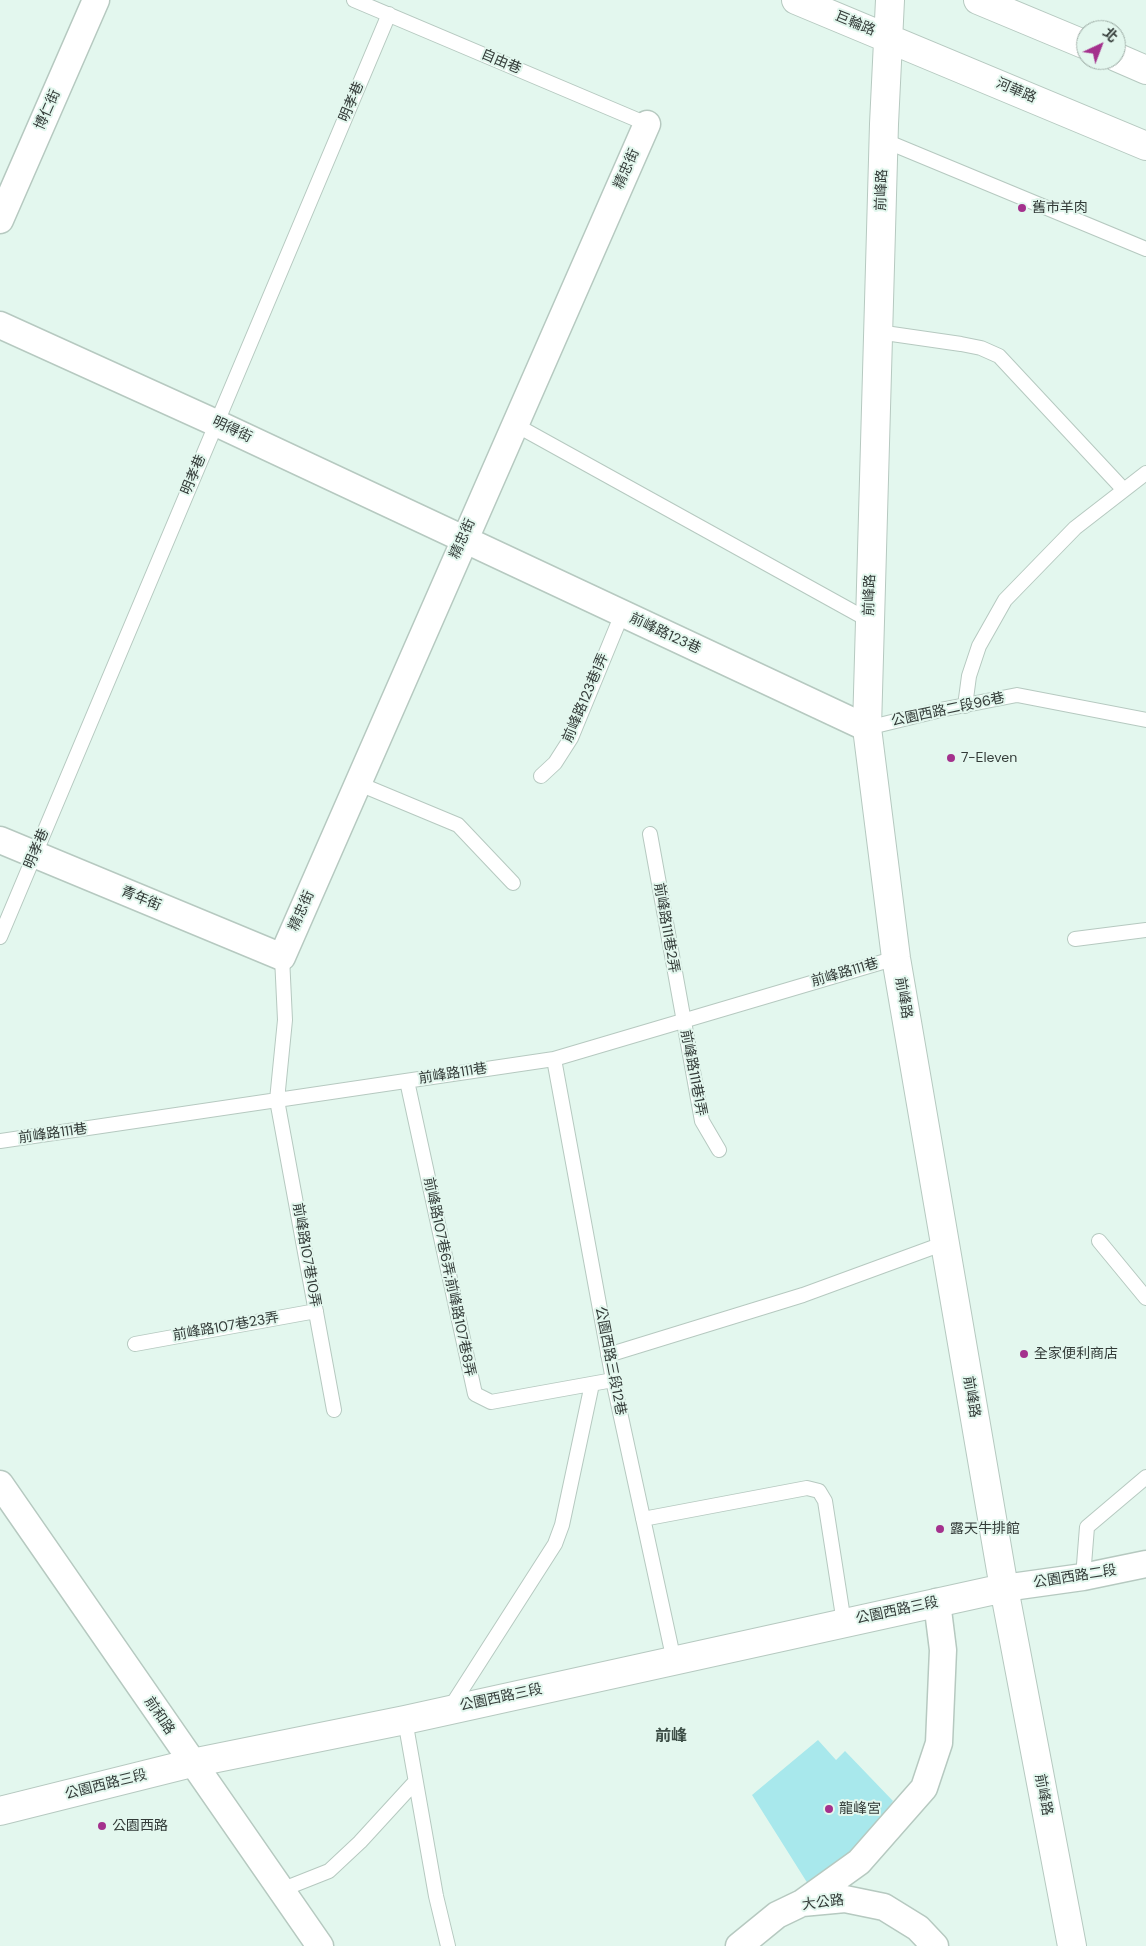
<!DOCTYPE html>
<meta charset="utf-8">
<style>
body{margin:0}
#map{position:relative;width:1146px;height:1946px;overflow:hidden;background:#e3f7ee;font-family:"DM Sans","Noto Sans TC",sans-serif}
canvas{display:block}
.north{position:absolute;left:1076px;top:20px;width:50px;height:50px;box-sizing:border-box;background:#e3f7ee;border:1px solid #9daca5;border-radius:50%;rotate:43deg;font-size:14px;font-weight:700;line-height:20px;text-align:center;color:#333b38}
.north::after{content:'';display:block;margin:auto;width:18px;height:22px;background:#a4318d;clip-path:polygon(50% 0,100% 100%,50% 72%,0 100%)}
</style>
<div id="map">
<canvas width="1146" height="1946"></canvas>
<div class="north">北</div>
</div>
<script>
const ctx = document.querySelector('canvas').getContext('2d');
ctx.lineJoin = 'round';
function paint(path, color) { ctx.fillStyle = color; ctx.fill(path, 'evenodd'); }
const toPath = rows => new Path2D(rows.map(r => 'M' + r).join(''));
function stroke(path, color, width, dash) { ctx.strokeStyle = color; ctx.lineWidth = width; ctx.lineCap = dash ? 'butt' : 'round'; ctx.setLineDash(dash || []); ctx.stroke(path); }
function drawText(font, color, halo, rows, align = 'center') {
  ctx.font = font + ' "DM Sans","Noto Sans TC",sans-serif'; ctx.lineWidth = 4; ctx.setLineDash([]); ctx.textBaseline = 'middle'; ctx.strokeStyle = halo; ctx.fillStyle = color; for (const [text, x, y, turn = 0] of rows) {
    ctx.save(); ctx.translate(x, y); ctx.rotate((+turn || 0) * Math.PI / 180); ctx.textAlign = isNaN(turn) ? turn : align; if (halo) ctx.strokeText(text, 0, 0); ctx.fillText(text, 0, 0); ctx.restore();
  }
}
const building = toPath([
 [818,1740,836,1760,845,1751,893,1801,863,1842,808,1884,752,1795]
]);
const lane = toPath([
 [354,0,647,124],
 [883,140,1146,249],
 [878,332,961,344,981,348,999,356,1124,490],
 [514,424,870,621],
 [965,706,969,676,979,646,1005,600,1075,528,1146,473],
 [867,728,945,709,1017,695,1146,720],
 [541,776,555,763,571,738,622,614],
 [357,783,458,825,513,883],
 [650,834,702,1121,719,1150],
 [0,937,389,14],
 [1075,939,1146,930],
 [282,957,285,1020,277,1100,334,1410],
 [554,1059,613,1380,674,1661],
 [407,1081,475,1394,491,1402,613,1380],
 [0,1141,554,1059,896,958],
 [1099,1241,1146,1298],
 [135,1344,316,1311],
 [608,1355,803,1295,945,1243],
 [643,1519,807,1488,819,1491,825,1501,844,1623],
 [1083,1577,1087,1527,1146,1477],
 [450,1708,555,1544,562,1525,592,1384],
 [405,1720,436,1896,448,1946],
 [281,1890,329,1871,360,1842,415,1782]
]);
const street = toPath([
 [0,220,96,0],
 [0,325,216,423,867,728],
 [0,840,282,957,647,124],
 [0,1484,320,1946],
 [1004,1588,1083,1577,1146,1564],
 [802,1903,859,1862,924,1788,939,1743,943,1650,937,1602],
 [739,1946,777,1915,802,1903,845,1899,884,1907,918,1928,935,1946]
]);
const secondary = toPath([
 [796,0,1146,146],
 [890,0,884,124,867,728,896,958,1004,1588,1072,1946],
 [978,0,1086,45],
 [1116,57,1146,70],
 [0,1811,192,1763,405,1720,1004,1588]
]);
const markers = [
 [1022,208,5,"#a4318d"],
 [951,758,5,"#a4318d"],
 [1024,1354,5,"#a4318d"],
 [940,1529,5,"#a4318d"],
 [829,1809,5,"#a4318d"],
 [102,1826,5,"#a4318d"]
];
const streetNames = [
 ["巨輪路",855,24,22],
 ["自由巷",501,62,23],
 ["河華路",1016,91,23],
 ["明孝巷",352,102,-67],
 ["博仁街",48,110,-66],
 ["精忠街",627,169,-66],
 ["前峰路",882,190,-88],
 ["明得街",232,430,25],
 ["明孝巷",194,475,-67],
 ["精忠街",463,539,-66],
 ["前峰路",870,595,-88],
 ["前峰路123巷",665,634,25],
 ["前峰路123巷1弄",586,698,-67],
 ["公園西路二段96巷",948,710,-12],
 ["明孝巷",37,849,-67],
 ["青年街",141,899,22],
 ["精忠街",302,911,-66],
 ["前峰路111巷2弄",666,928,80],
 ["前峰路111巷",845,973,-16],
 ["前峰路",903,998,80],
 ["前峰路111巷1弄",693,1073,79],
 ["前峰路111巷",453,1074,-9],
 ["前峰路111巷",53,1134,-8],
 ["前峰路107巷10弄",306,1255,80],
 ["前峰路107巷6弄;前峰路107巷8弄",449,1277,78],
 ["前峰路107巷23弄",226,1327,-10],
 ["公園西路三段12巷",610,1361,79],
 ["前峰路",971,1397,80],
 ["公園西路二段",1075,1577,-9],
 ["公園西路三段",897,1611,-12],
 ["公園西路三段",501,1698,-12],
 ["前和路",159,1716,56],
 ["公園西路三段",106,1785,-14],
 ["前峰路",1043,1795,79],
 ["大公路",823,1903,-7]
];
const poiNames = [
 ["舊市羊肉",1032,208],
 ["7-Eleven",961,758],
 ["全家便利商店",1034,1354],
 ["露天牛排館",950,1529],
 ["龍峰宮",839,1809],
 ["公園西路",112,1826]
];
const quarterNames = [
 ["前峰",671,1737]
];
paint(building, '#a8e8ec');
stroke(lane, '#b6c9c0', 16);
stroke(street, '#b6c9c0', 29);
stroke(secondary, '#b6c9c0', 30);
stroke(lane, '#fff', 14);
stroke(street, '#fff', 26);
stroke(secondary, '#fff', 28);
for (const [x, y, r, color] of markers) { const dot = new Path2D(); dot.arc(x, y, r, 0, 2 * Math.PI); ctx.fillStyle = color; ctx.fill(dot); stroke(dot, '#e3f7ee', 2); }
drawText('14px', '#333b38', '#e3f7ee', streetNames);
drawText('14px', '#333b38', '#e3f7ee', poiNames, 'left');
drawText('bold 16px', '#3c4d45', '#e3f7ee', quarterNames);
</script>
